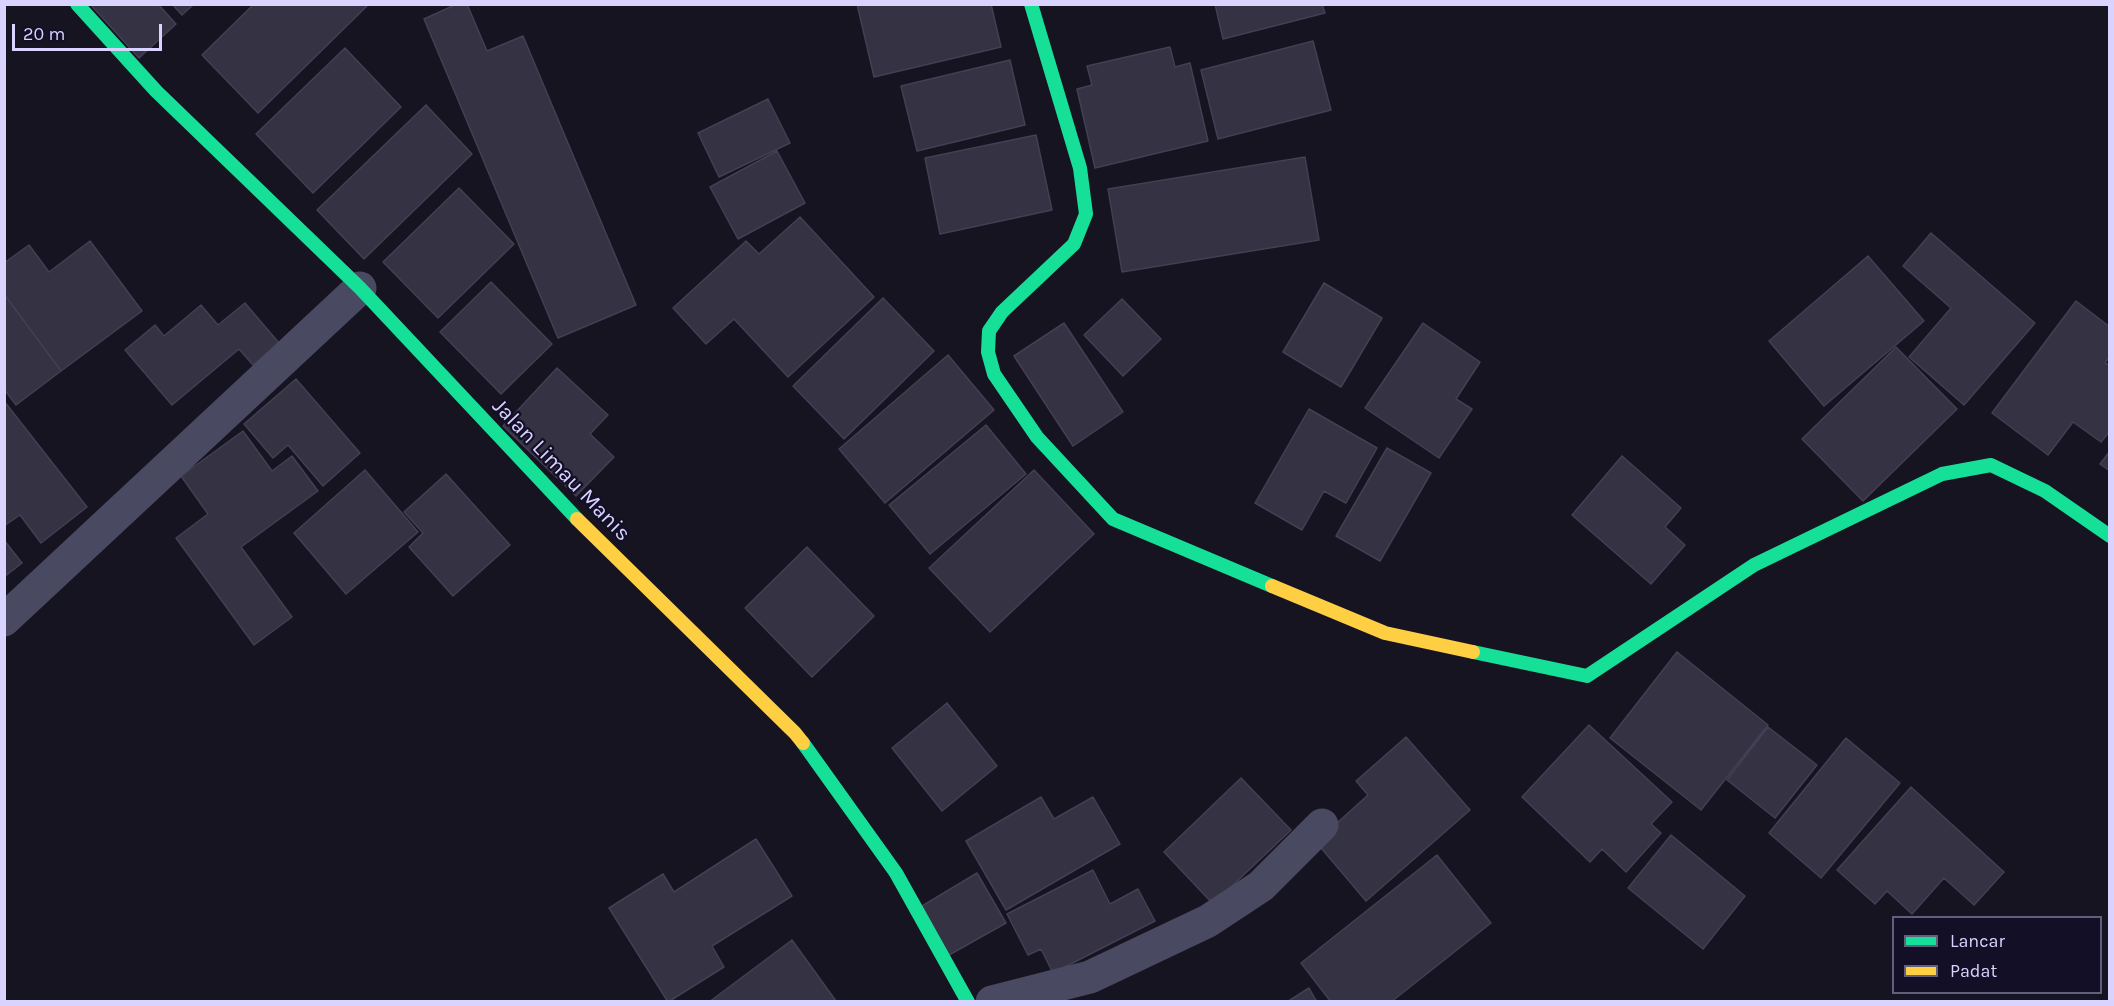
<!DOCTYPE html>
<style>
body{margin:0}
#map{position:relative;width:2114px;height:1006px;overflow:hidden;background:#161421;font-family:Karla,sans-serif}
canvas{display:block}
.frame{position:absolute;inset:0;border:6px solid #d9d4ff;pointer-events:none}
.legend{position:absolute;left:1892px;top:916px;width:210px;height:78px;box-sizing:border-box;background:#130f26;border:2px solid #625e7d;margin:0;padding:8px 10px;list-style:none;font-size:18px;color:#d9d4ff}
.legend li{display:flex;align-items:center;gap:12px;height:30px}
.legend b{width:30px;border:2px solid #625e7d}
.scale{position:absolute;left:12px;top:24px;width:150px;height:27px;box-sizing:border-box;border:3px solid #d9d4ff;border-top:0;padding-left:8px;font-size:18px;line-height:21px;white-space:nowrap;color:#d9d4ff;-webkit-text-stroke:4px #130f26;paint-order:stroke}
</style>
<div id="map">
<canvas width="2114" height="1006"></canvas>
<div class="frame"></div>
<ul class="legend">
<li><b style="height:8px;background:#16e098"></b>Lancar</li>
<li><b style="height:8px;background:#ffcf43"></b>Padat</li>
</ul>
<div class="scale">20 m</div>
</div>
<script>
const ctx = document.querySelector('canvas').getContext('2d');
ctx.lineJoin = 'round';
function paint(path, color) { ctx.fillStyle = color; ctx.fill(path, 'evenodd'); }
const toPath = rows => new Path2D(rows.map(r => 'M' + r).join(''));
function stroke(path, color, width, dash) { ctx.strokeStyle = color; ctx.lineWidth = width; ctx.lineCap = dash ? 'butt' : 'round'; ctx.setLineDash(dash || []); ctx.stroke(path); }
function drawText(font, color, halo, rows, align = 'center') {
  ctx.font = font + ' Karla,sans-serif'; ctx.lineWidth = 4.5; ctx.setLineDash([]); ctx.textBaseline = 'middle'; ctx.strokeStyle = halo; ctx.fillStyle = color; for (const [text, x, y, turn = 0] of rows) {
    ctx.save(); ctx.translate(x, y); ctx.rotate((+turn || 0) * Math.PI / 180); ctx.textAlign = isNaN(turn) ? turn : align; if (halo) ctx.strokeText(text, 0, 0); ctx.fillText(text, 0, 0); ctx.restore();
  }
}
const building = toPath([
 [90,4,158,4,176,24,139,58,90,4],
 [172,4,194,4,182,15,172,4],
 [254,4,369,4,258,113,202,55,254,4],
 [457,4,467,4,487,51,523,36,636,305,558,338,424,19,457,4],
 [857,4,991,4,1001,47,874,77,857,4],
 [1215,4,1322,4,1325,13,1223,39,1215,4],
 [1313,41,1331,110,1218,139,1201,70,1313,41],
 [1170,47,1175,67,1190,63,1208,141,1095,168,1077,89,1092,85,1087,66,1170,47],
 [345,48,401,107,313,193,256,134,345,48],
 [1010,60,1025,125,917,151,901,86,1010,60],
 [768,99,790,143,719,177,698,133,768,99],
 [426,105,472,154,364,259,317,210,426,105],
 [1036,135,1052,210,940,234,925,158,1036,135],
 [777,151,805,203,738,239,710,187,777,151],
 [1305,157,1319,240,1122,272,1108,189,1305,157],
 [459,188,514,244,438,318,383,262,459,188],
 [800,217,874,297,788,377,734,319,706,344,673,308,746,241,759,254,800,217],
 [1931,233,2035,323,1964,405,1909,357,1951,308,1903,266,1931,233],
 [90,241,142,311,61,371,4,294,4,263,29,245,49,272,90,241],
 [1868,256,1924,321,1824,406,1769,341,1868,256],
 [491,282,552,344,501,394,440,332,491,282],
 [1324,283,1382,318,1341,387,1283,352,1324,283],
 [4,294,61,371,16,405,4,389,4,294],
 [883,298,934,351,844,439,793,386,883,298],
 [1122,299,1161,339,1123,376,1084,335,1122,299],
 [2076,301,2110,327,2110,356,2105,363,2110,366,2110,431,2101,442,2073,422,2048,455,1992,413,2076,301],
 [245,303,279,343,253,365,239,349,172,405,125,350,155,325,164,336,201,305,218,325,245,303],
 [1064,323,1123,412,1073,446,1014,356,1064,323],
 [1423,323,1480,362,1456,399,1472,409,1439,458,1365,408,1423,323],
 [1896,347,1957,409,1863,501,1802,439,1896,347],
 [948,355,994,410,885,503,839,449,948,355],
 [557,368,608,415,590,434,614,457,576,496,503,426,557,368],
 [296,379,360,453,323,486,288,445,273,458,244,424,296,379],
 [4,401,87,507,41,543,20,515,4,526,4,401],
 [1309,409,1377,448,1346,503,1324,491,1302,530,1255,503,1309,409],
 [986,425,1026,474,930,554,889,505,986,425],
 [243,431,272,471,292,456,318,491,241,547,292,617,254,645,176,538,208,514,181,476,243,431],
 [1387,448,1431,473,1380,561,1336,536,1387,448],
 [2110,451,2110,471,2100,464,2110,451],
 [1622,456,1681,508,1665,527,1685,545,1651,584,1572,515,1622,456],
 [365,470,418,532,346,594,294,533,365,470],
 [1034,470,1094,534,990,632,929,568,1034,470],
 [446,474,510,545,453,596,409,547,423,533,404,512,446,474],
 [4,540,22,563,4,577,4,540],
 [807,547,874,616,812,677,745,608,807,547],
 [1677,652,1768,725,1701,810,1610,738,1677,652],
 [947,703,997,766,942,811,892,748,947,703],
 [1589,725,1672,802,1651,824,1661,833,1626,872,1602,849,1590,862,1522,797,1589,725],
 [1768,727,1817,765,1775,818,1727,780,1768,727],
 [1406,737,1470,810,1366,901,1316,842,1368,795,1356,781,1406,737],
 [1846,738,1900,783,1821,878,1769,833,1846,738],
 [1241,778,1291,830,1213,904,1164,852,1241,778],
 [1911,787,2004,872,1974,905,1944,878,1912,914,1887,891,1875,904,1837,870,1911,787],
 [1041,797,1054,819,1093,797,1120,844,1006,910,966,841,1041,797],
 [1671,835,1745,896,1703,949,1628,888,1671,835],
 [756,839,792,896,712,946,724,967,668,1002,609,908,663,874,674,892,756,839],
 [1437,855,1491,923,1391,1002,1331,1002,1301,963,1437,855],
 [1093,870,1110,904,1138,889,1155,921,1053,973,1041,949,1028,955,1007,914,1093,870],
 [977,873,1006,923,949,955,922,906,977,873],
 [792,940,836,1001,709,1002,792,940],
 [1309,988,1317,1002,1287,1002,1309,988]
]);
const street = toPath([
 [4,620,360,288],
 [992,1002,1090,977,1208,921,1261,886,1322,825]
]);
const fast = toPath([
 [77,4,156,91,360,288,577,519],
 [1031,4,1080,168,1086,214,1074,244,1002,312,989,331,988,352,994,374,1037,437,1113,519,1272,586],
 [1473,652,1587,676,1754,565,1942,474,1991,465,2045,491,2110,536],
 [803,743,896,873,968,1002]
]);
const slow = toPath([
 [577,519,795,733,803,743],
 [1272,586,1385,633,1473,652]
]);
const streetNames = [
 ["Jalan Limau Manis",561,470,46]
];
paint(building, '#343243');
stroke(building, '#433f54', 1.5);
stroke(street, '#4a4962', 33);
stroke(fast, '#16e098', 14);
stroke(slow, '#ffcf43', 14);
drawText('22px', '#d9d4ff', '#130f26', streetNames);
</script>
